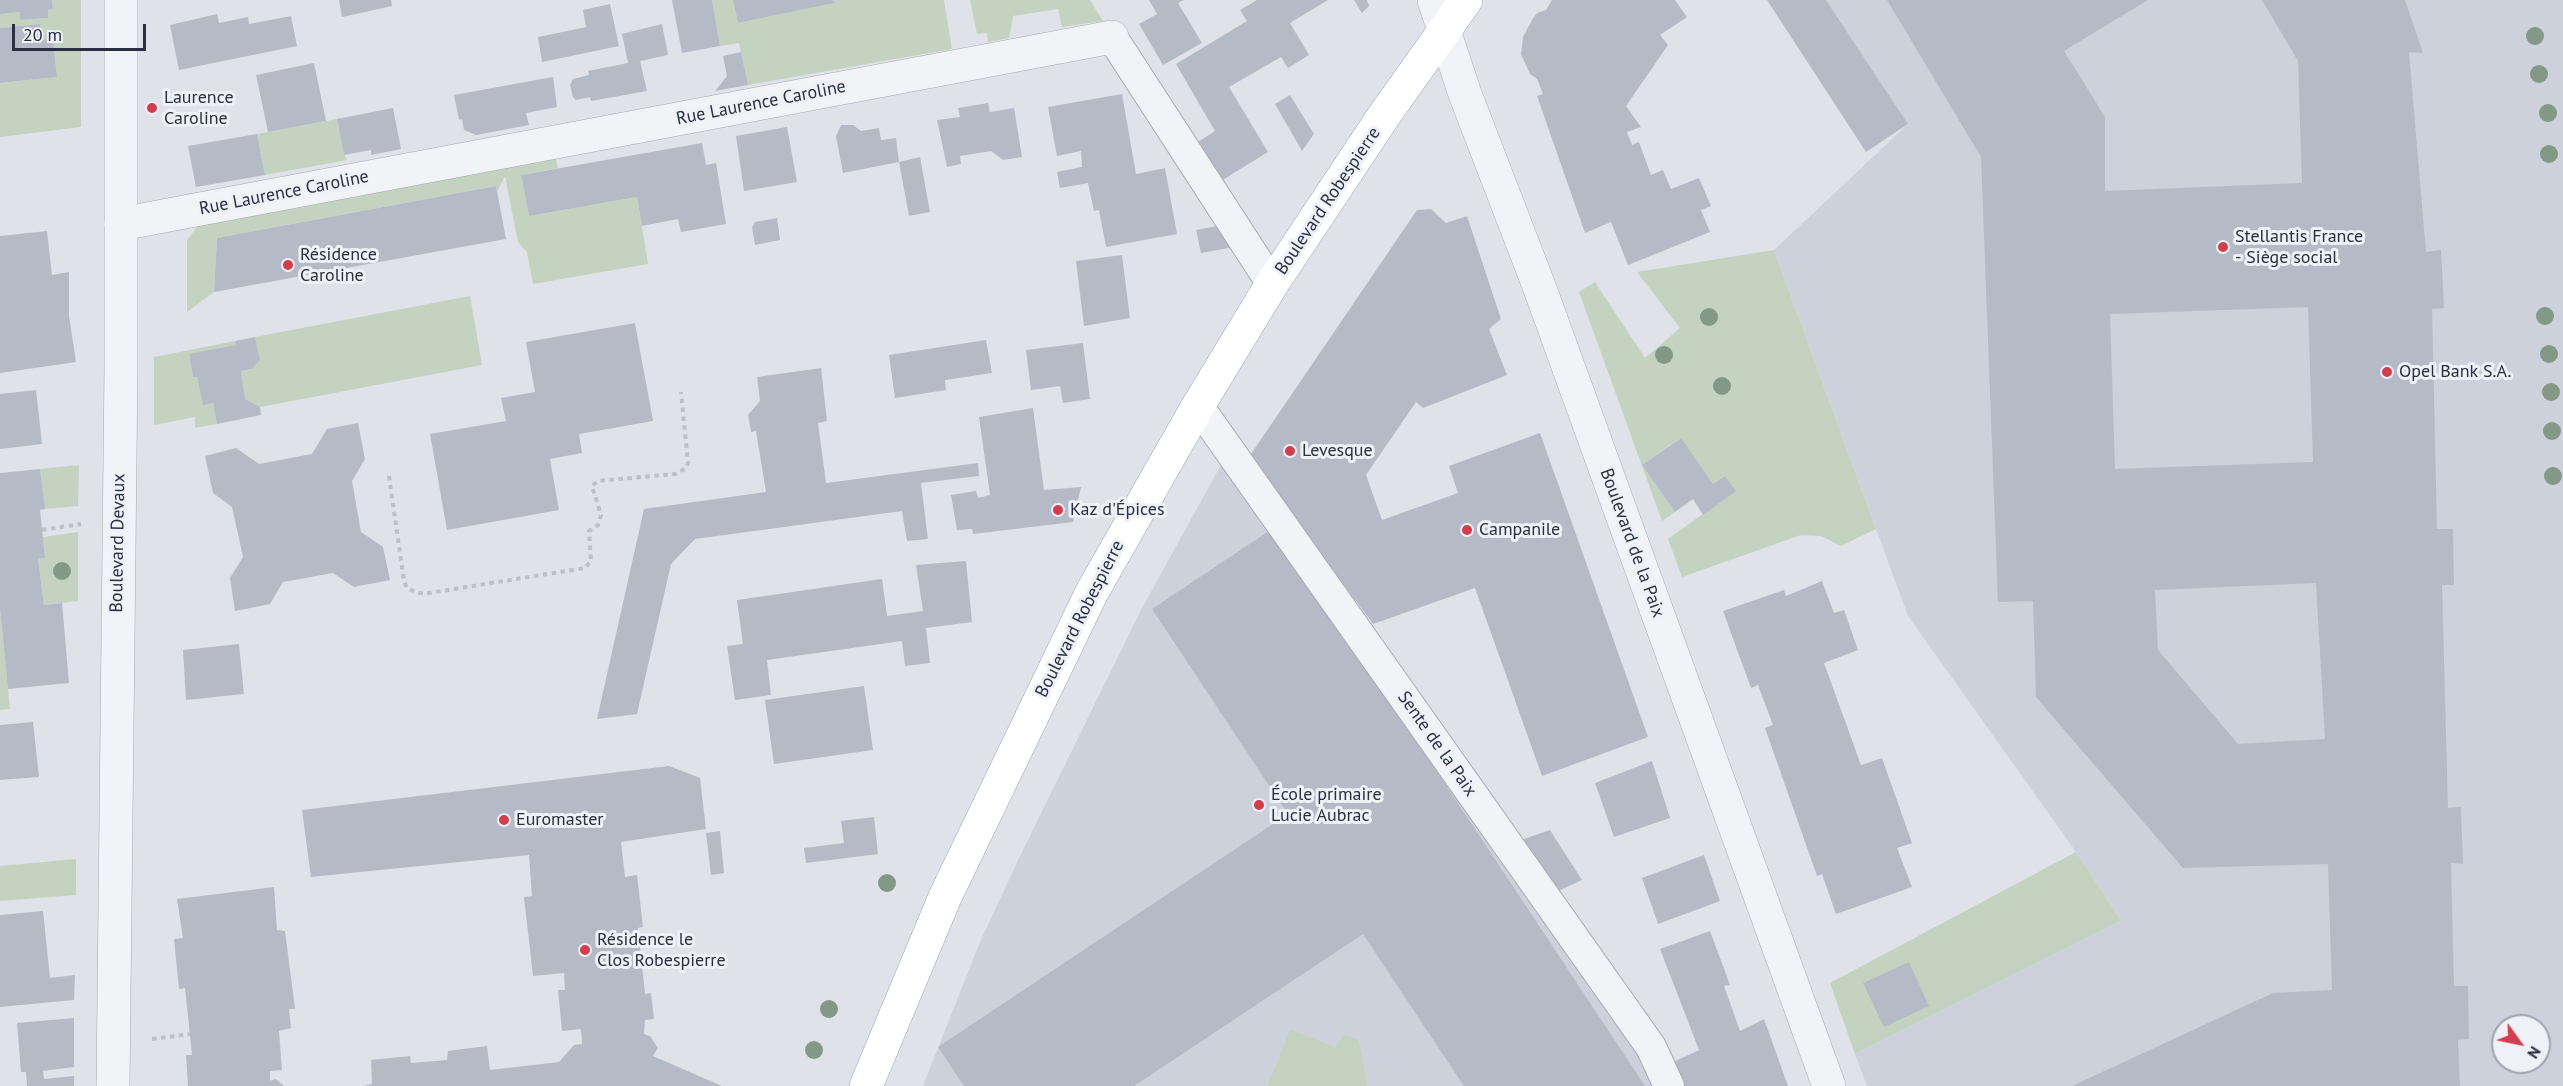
<!DOCTYPE html>
<meta charset="utf-8">
<style>
body{margin:0}
#map{position:relative;width:2563px;height:1086px;overflow:hidden;background:#dfe2e9;font-family:"PT Sans",sans-serif}
canvas{display:block}
.north{position:absolute;left:2491px;top:1014px;width:60px;height:60px;box-sizing:border-box;background:#eef1f6;border:2px solid #9ea3ae;border-radius:50%;rotate:123deg;font-size:16px;font-weight:700;line-height:24px;text-align:center;color:#272f41}
.north::after{content:'';display:block;margin:auto;width:21px;height:27px;background:#d53c4d;clip-path:polygon(50% 0,100% 100%,50% 72%,0 100%)}
.scale{position:absolute;left:12px;top:24px;width:134px;height:27px;box-sizing:border-box;border:3px solid #272f41;border-top:0;padding-left:8px;font-size:18px;line-height:21px;white-space:nowrap;color:#272f41;-webkit-text-stroke:4px #eef1f6;paint-order:stroke}
</style>
<div id="map">
<canvas width="2563" height="1086"></canvas>
<div class="north">N</div>
<div class="scale">20 m</div>
</div>
<script>
const ctx = document.querySelector('canvas').getContext('2d');
ctx.lineJoin = 'round';
function paint(path, color) { ctx.fillStyle = color; ctx.fill(path, 'evenodd'); }
const toPath = rows => new Path2D(rows.map(r => 'M' + r).join(''));
function stroke(path, color, width, dash) { ctx.strokeStyle = color; ctx.lineWidth = width; ctx.lineCap = dash ? 'butt' : 'round'; ctx.setLineDash(dash || []); ctx.stroke(path); }
function drawText(font, color, halo, rows, align = 'center') {
  ctx.font = font + ' "PT Sans",sans-serif'; ctx.lineWidth = 6; ctx.setLineDash([]); ctx.textBaseline = 'middle'; ctx.strokeStyle = halo; ctx.fillStyle = color; for (const [text, x, y, turn = 0] of rows) {
    ctx.save(); ctx.translate(x, y); ctx.rotate((+turn || 0) * Math.PI / 180); ctx.textAlign = isNaN(turn) ? turn : align; if (halo) ctx.strokeText(text, 0, 0); ctx.fillText(text, 0, 0); ctx.restore();
  }
}
const built = toPath([
 [1826,0,2563,0,2563,1086,1867,1086,1855,1054,2121,921,2076,852,1908,616,1774,250,1908,124],
 [2503,1026,2539,1026,2539,1062,2503,1062],
 [1222,463,1661,1086,1368,1086,1359,1040,1336,1047,1290,1029,1267,1086,923,1086,980,942,1021,854,1141,610]
]);
const green = toPath([
 [52,0,81,0,81,127,0,137,0,79,1,83,57,77,53,39,41,40,39,24,0,28,0,14,20,12,21,20,48,18,48,10,53,9],
 [712,0,733,0,738,23,833,3,833,0,944,0,952,49,748,85,739,43,720,46],
 [970,0,1090,0,1103,21,1062,27,1058,9,1013,16,1009,38,988,42,987,33,977,34],
 [337,119,344,154,347,160,265,175,257,134],
 [554,150,558,168,521,175,529,216,637,197,648,264,533,284,527,252,518,242,505,176,497,192,496,186,217,238,214,292,187,312,187,240,208,213],
 [1774,250,1876,529,1841,546,1821,536,1801,535,1682,577,1668,539,1735,491,1725,476,1713,484,1680,438,1642,465,1675,512,1662,521,1579,292,1595,282,1645,358,1680,328,1637,272],
 [470,296,482,365,260,407,245,399,241,371,252,369,260,360,255,337],
 [235,341,236,345,189,355,193,377,197,377,203,404,213,403,217,424,195,428,195,417,154,425,154,357],
 [79,465,78,506,45,509,40,469],
 [78,532,78,601,44,605,38,558,45,558,43,537],
 [0,609,10,709,0,710],
 [2076,852,2121,921,1855,1054,1830,983],
 [76,859,76,895,0,901,0,866],
 [1290,1029,1336,1047,1344,1035,1359,1040,1368,1086,1267,1086]
]);
const building = toPath([
 [0,0,52,0,53,9,48,10,48,18,20,20,20,12,0,14],
 [339,0,391,0,392,6,342,17],
 [672,0,712,0,720,46,682,53],
 [733,0,833,0,834,3,738,23],
 [1149,0,1184,0,1178,3,1202,43,1163,65,1139,24,1157,14],
 [1257,0,1328,0,1290,23,1309,55,1288,68,1281,57,1229,87,1268,152,1221,181,1198,142,1215,131,1176,64,1247,21,1240,10],
 [1354,0,1367,0,1369,6,1362,13],
 [1552,0,1675,0,1687,17,1660,35,1668,45,1626,106,1641,127,1627,132,1632,145,1639,142,1651,175,1663,170,1671,189,1699,178,1711,206,1701,210,1710,232,1628,265,1611,222,1585,233,1537,96,1543,94,1537,79,1530,74,1521,54,1523,37,1532,20,1537,13,1546,10],
 [1767,0,1826,0,1908,124,1866,152],
 [1887,0,2148,0,2064,51,2105,117,2105,191,2302,183,2298,61,2262,0,2405,0,2423,53,2409,52,2426,252,2441,250,2444,308,2432,309,2437,529,2453,529,2454,585,2442,585,2448,808,2461,807,2463,864,2451,863,2454,986,2468,986,2469,1039,2458,1040,2460,1086,2072,1086,2273,993,2332,990,2328,864,2183,868,2036,697,2033,601,1998,602,1981,157],
 [2308,307,2313,462,2115,469,2110,314],
 [2316,583,2325,739,2238,744,2158,650,2155,590],
 [610,4,619,46,542,62,538,37,586,27,583,10],
 [217,14,219,23,248,17,249,24,291,16,297,46,179,70,170,25],
 [40,24,41,40,53,39,57,77,0,83,0,28],
 [662,24,668,55,640,61,647,91,591,101,590,97,576,100,573,97,570,85,573,79,589,75,588,71,628,63,622,34],
 [741,52,748,85,715,91,727,76,723,56],
 [314,63,326,121,268,132,256,75],
 [553,77,557,107,526,113,529,125,476,135,464,130,462,119,459,120,454,95],
 [1122,94,1136,174,1165,168,1177,234,1106,247,1099,210,1094,211,1088,183,1060,188,1057,172,1082,167,1081,151,1057,156,1048,107],
 [1290,95,1314,134,1302,151,1275,104],
 [988,103,990,112,1014,108,1022,157,1003,160,991,151,960,156,961,164,947,167,937,120,960,117,958,108],
 [393,108,401,149,371,155,371,150,344,155,337,119],
 [841,125,853,125,861,131,879,128,881,140,896,138,899,162,843,173,836,136],
 [787,127,797,182,744,191,736,136],
 [257,134,265,175,196,187,188,146],
 [702,143,706,165,716,163,726,224,681,232,678,219,642,226,637,197,529,216,521,175],
 [920,157,930,212,909,216,899,162],
 [496,186,506,239,214,292,217,238],
 [1431,209,1446,223,1467,216,1501,319,1489,329,1507,375,1423,408,1416,402,1366,475,1382,520,1458,493,1449,466,1540,433,1648,737,1542,776,1475,588,1373,624,1249,457,1417,210],
 [777,218,780,240,755,245,752,227,755,222],
 [1228,224,1239,246,1201,253,1196,230],
 [47,231,52,275,69,272,69,316,76,362,0,373,0,236],
 [1122,255,1130,318,1084,326,1076,261],
 [635,323,653,421,579,434,582,453,550,459,559,510,447,530,430,434,506,421,501,398,535,392,526,342],
 [255,337,260,360,252,369,241,371,245,399,260,407,261,415,217,424,213,403,203,405,197,377,193,377,189,354,236,345,235,341],
 [986,340,992,373,945,380,946,390,895,398,889,355],
 [1083,343,1090,399,1063,403,1060,386,1031,390,1026,350],
 [821,368,827,421,818,423,826,483,978,463,979,476,921,483,928,539,907,541,902,511,695,539,671,564,637,714,597,719,644,509,766,492,756,431,751,432,748,415,760,401,757,377],
 [36,390,42,444,0,449,0,394],
 [1033,408,1044,490,1081,487,1073,522,973,534,972,529,957,530,951,495,976,491,978,498,990,495,979,417],
 [358,423,365,459,352,481,361,532,383,547,390,580,354,587,333,573,283,582,270,604,235,611,230,578,243,557,232,507,213,493,205,456,236,448,259,464,312,454,327,429],
 [1681,438,1713,484,1725,476,1736,491,1703,515,1693,499,1675,512,1642,465],
 [40,469,45,509,40,510,45,558,38,558,44,605,62,603,69,683,8,689,0,609,0,473],
 [1275,527,1645,1086,1464,1086,1363,934,1134,1086,964,1086,938,1047,1288,814,1152,609],
 [966,561,972,622,926,628,930,663,905,666,902,641,767,660,771,695,735,700,727,646,743,644,737,600,882,579,887,616,923,611,916,565],
 [1822,581,1834,613,1844,610,1858,650,1824,663,1861,765,1882,758,1912,843,1897,848,1912,887,1836,914,1822,874,1817,876,1765,728,1773,725,1758,685,1751,688,1723,611,1784,590,1786,596],
 [239,644,244,694,186,700,183,650],
 [864,686,873,750,774,764,765,700],
 [33,722,39,777,0,780,0,725],
 [1652,761,1670,818,1614,837,1595,783],
 [669,766,700,778,706,829,621,842,625,877,637,875,643,927,638,928,645,994,651,993,654,1019,645,1020,644,1034,650,1036,658,1048,653,1056,722,1086,364,1086,372,1084,371,1060,410,1056,411,1063,447,1060,448,1051,487,1046,490,1070,559,1062,574,1045,582,1044,581,1029,562,1031,558,990,565,990,564,973,533,976,524,897,532,896,529,855,311,877,302,810],
 [874,817,878,854,806,863,804,848,844,843,841,821],
 [1550,830,1582,880,1554,893,1518,841],
 [720,831,724,873,711,875,706,833],
 [1704,855,1720,901,1658,924,1642,878],
 [274,887,277,930,285,931,295,1009,289,1009,291,1028,279,1031,282,1070,270,1071,270,1081,276,1079,284,1086,188,1086,186,1055,192,1055,185,988,179,989,174,939,183,938,177,899],
 [43,911,50,978,75,975,74,1000,0,1007,0,915],
 [1710,931,1730,985,1724,986,1740,1031,1764,1019,1788,1086,1679,1086,1669,1064,1699,1050,1660,949],
 [1909,962,1929,1006,1884,1027,1863,983],
 [74,1018,74,1067,43,1071,44,1079,74,1076,74,1086,27,1086,26,1072,21,1072,17,1023]
]);
const path = toPath([
 [389,476,404,581,407,588,418,593,429,593,585,568,591,561,589,531,598,525,601,515,592,486,598,481,675,474,686,468,688,463,681,392],
 [42,530,81,524],
 [152,1039,190,1034]
]);
const pedestrian = toPath([
 [1112,37,1272,284],
 [1198,406,1651,1047,1669,1086]
]);
const minor = toPath([
 [1434,0,1465,94,1539,286,1829,1086],
 [121,224,1112,37]
]);
const tertiary = toPath([
 [113,1086,121,369,121,0]
]);
const primary = toPath([
 [866,1086,945,897,1092,592,1198,406,1272,284,1383,117,1466,0]
]);
const trees = [
 [2535,36],
 [2539,74],
 [2548,113],
 [2549,154],
 [2545,316],
 [1709,317],
 [2549,354],
 [1664,355],
 [1722,386],
 [2551,392],
 [2552,431],
 [2553,476],
 [62,571],
 [887,883],
 [829,1009],
 [814,1050]
];
const markers = [
 [152,108,6,"#d53c4d"],
 [2223,247,6,"#d53c4d"],
 [288,265,6,"#d53c4d"],
 [2387,372,6,"#d53c4d"],
 [1290,451,6,"#d53c4d"],
 [1058,510,6,"#d53c4d"],
 [1467,530,6,"#d53c4d"],
 [1259,805,6,"#d53c4d"],
 [504,820,6,"#d53c4d"],
 [585,950,6,"#d53c4d"]
];
const poiNames = [
 ["Laurence",164,98],
 ["Caroline",164,119],
 ["Stellantis France",2235,237],
 ["- Siège social",2235,258],
 ["Résidence",300,255],
 ["Caroline",300,276],
 ["Opel Bank S.A.",2399,372],
 ["Levesque",1302,451],
 ["Kaz d'Épices",1070,510],
 ["Campanile",1479,530],
 ["École primaire",1271,795],
 ["Lucie Aubrac",1271,816],
 ["Euromaster",516,820],
 ["Résidence le",597,940],
 ["Clos Robespierre",597,961]
];
const streetNames = [
 ["Rue Laurence Caroline",761,103,-11],
 ["Rue Laurence Caroline",284,193,-11],
 ["Boulevard Robespierre",1328,201,-56],
 ["Boulevard Devaux",118,543,-89],
 ["Boulevard de la Paix",1632,543,70],
 ["Boulevard Robespierre",1080,619,-63],
 ["Sente de la Paix",1437,744,55]
];
paint(built, '#ccd1db');
paint(green, '#c3d3bf');
paint(building, '#b5bbc6');
stroke(pedestrian, '#a4a9b3', 32);
stroke(minor, '#a4a9b3', 34);
stroke(tertiary, '#a4a9b3', 34);
stroke(primary, '#9da6b5', 34);
stroke(path, '#bdc0c8', 4, [4.5, 4.5]);
stroke(pedestrian, '#f2f3f7', 30);
stroke(minor, '#f2f3f7', 33);
stroke(tertiary, '#f2f3f7', 33);
stroke(primary, '#fff', 33);
ctx.fillStyle = '#849985';
for (const [x, y] of trees) { ctx.beginPath(); ctx.arc(x, y, 9, 0, 2 * Math.PI); ctx.fill(); }
for (const [x, y, r, color] of markers) { const dot = new Path2D(); dot.arc(x, y, r, 0, 2 * Math.PI); ctx.fillStyle = color; ctx.fill(dot); stroke(dot, '#eef1f6', 2); }
drawText('18px', '#272f41', '#eef1f6', poiNames, 'left');
drawText('18px', '#272f41', '#eef1f6', streetNames);
</script>
